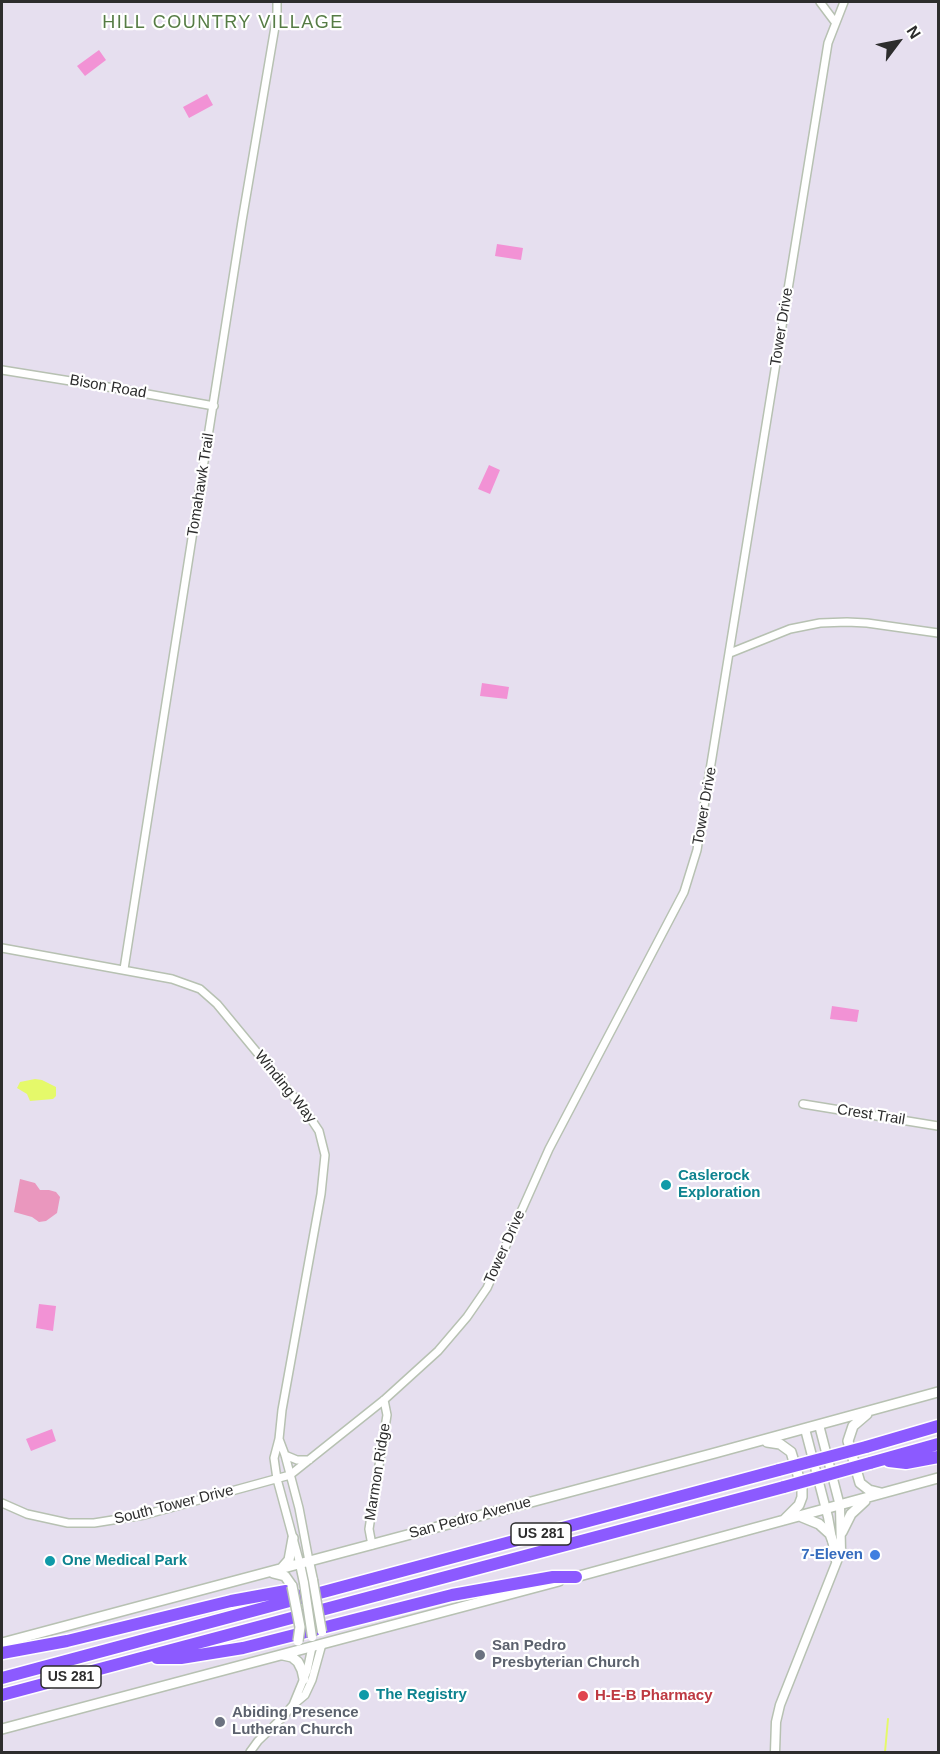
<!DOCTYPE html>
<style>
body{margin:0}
#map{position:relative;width:940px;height:1754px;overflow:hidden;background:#e6dfef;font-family:Arial,sans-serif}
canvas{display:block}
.frame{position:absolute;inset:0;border:3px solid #2d2d2d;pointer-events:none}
.north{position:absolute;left:868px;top:12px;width:60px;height:60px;-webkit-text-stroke:4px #fff;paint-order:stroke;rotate:58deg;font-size:16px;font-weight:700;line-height:24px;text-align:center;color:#2d2d2d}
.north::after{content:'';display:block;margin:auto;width:21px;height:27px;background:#2d2d2d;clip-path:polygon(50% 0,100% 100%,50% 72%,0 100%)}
</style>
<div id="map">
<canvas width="940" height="1754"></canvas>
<div class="frame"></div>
<div class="north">N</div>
</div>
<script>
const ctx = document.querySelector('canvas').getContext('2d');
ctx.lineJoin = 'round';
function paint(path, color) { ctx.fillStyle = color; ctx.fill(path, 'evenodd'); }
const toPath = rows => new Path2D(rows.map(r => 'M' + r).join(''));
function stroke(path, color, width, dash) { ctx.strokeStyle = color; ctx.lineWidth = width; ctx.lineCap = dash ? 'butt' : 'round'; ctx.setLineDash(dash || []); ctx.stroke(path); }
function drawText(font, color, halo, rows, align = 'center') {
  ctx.font = font + ' Arial,sans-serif'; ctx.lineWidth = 4.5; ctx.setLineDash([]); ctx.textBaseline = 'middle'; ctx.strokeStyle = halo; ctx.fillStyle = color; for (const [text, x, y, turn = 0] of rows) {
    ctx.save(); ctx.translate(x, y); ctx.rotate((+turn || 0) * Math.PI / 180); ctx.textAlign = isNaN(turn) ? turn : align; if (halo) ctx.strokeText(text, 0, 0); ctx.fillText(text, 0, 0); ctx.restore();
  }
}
const green = toPath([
 [20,1179,35,1183,40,1190,49,1190,56,1192,60,1197,57,1213,46,1221,39,1222,32,1217,14,1212]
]);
const pitch = toPath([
 [99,50,106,60,85,76,77,66],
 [207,94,213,105,189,118,183,107],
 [497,244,523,248,521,260,495,256],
 [489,465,500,470,490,494,478,489],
 [482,683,509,687,507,699,480,696],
 [832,1006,859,1010,857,1022,830,1019],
 [39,1304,56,1306,53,1331,36,1328],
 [52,1429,56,1441,31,1451,26,1439]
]);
const water = toPath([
 [35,1079,42,1080,56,1087,56,1096,53,1099,30,1101,27,1094,17,1088,20,1082]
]);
const stream = toPath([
 [885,1752,888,1719]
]);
const minor = toPath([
 [820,2,835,22],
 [2,370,114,388,214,406],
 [730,653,790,629,820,623,847,622,867,623,938,633],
 [2,948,172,979,200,989,217,1004,307,1113,319,1131,325,1155,321,1194,282,1410,279,1439,274,1458,277,1479,300,1564],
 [124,969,242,221,277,15,277,2],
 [803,1104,938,1126],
 [279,1439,285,1455,299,1508,309,1561],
 [285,1455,297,1460,309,1460],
 [2,1503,27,1514,68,1523,94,1523,144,1515,290,1475,384,1400,438,1351,467,1317,487,1288,549,1149,684,892,697,850,828,43,844,2],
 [372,1545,369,1529,387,1415,384,1400],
 [293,1705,305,1695,312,1680,322,1644],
 [250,1752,258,1741,282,1718,293,1705,307,1671,312,1647]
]);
const tertiary = toPath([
 [805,1429,828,1517,836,1561],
 [309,1561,313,1580],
 [300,1564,304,1583],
 [775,1752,776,1722,780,1705,841,1551,840,1506,819,1425]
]);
const secondary = toPath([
 [867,1414,853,1426,848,1441,860,1483,869,1490,881,1493],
 [767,1442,780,1444,791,1452,802,1488,802,1497,799,1505,784,1520],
 [802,1517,819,1524,830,1534,833,1542],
 [842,1532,851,1514,865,1501],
 [282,1568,289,1560,293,1538],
 [273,1573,285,1576,292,1586],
 [572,1578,938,1478],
 [2,1643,715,1453,938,1392],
 [283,1655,292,1657,298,1662,302,1670,304,1679],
 [2,1729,559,1581]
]);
const motorway = toPath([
 [866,1447,938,1426],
 [889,1461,906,1463,938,1457],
 [870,1463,938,1444],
 [2,1653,67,1641,231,1601,286,1591,302,1597],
 [157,1658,181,1658,243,1648,452,1595,553,1577,576,1577],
 [2,1678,779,1470],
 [2,1695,784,1487]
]);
const tertiaryBridge = toPath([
 [313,1580,322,1632],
 [304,1583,312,1637]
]);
const secondaryBridge = toPath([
 [292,1586,300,1627,298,1641]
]);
const motorwayBridge = toPath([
 [779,1470,866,1447],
 [784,1487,870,1463]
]);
const markers = [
 [666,1185,6,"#0f9aa8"],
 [875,1555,6,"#3f7fe0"],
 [50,1561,6,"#0f9aa8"],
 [480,1655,6,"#6b7280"],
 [364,1695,6,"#0f9aa8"],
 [583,1696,6,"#e0444e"],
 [220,1722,6,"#6b7280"]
];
const shields = [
 [541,1534,60],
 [71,1677,60]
];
const shieldNames = [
 ["US 281",541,1534],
 ["US 281",71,1677]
];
const streetNames = [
 ["Tower Drive",782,327,-81],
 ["Bison Road",108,387,10],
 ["Tomahawk Trail",201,485,-81],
 ["Tower Drive",705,806,-80],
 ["Winding Way",285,1087,51],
 ["Crest Trail",871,1115,9],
 ["Tower Drive",505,1247,-66],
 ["Marmon Ridge",378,1472,-81],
 ["South Tower Drive",174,1505,-14],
 ["San Pedro Avenue",470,1518,-15]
];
const cultureNames = [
 ["Caslerock",678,1176],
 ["Exploration",678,1193],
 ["One Medical Park",62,1561],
 ["The Registry",376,1695]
];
const shopNames = [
 ["7-Eleven",863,1555]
];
const worshipNames = [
 ["San Pedro",492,1646],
 ["Presbyterian Church",492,1663],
 ["Abiding Presence",232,1713],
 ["Lutheran Church",232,1730]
];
const healthNames = [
 ["H-E-B Pharmacy",595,1696]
];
const quarterNames = [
 ["HILL COUNTRY VILLAGE",223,23]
];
paint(green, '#ea97be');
paint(pitch, '#f292d5');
paint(water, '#e5f96a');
stroke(stream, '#e5f96a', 2);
stroke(minor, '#b7c1b2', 10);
stroke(tertiary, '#b7c1b2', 11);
stroke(secondary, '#b7c1b2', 12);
stroke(motorway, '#fff', 15);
stroke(minor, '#fff', 7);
stroke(tertiary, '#fff', 8);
stroke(secondary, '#fff', 9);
stroke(motorway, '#8c5aff', 12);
stroke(tertiaryBridge, '#b7c1b2', 11, []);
stroke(secondaryBridge, '#b7c1b2', 12, []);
stroke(motorwayBridge, '#fff', 15, []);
stroke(tertiaryBridge, '#fff', 8);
stroke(secondaryBridge, '#fff', 9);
stroke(motorwayBridge, '#8c5aff', 12);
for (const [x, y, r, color] of markers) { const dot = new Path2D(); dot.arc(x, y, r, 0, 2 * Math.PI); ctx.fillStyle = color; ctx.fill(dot); stroke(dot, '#fff', 2); }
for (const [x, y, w] of shields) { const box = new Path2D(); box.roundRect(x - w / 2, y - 11, w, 22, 4.5); ctx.fillStyle = '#fff'; ctx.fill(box); stroke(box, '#2d2d2d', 1.5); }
drawText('bold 14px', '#2d2d2d', null, shieldNames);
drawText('15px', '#2d2d2d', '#fff', streetNames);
drawText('bold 15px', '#0d838f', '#fff', cultureNames, 'left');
drawText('bold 15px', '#366cbe', '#fff', shopNames, 'right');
drawText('bold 15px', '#5b616d', '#fff', worshipNames, 'left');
drawText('bold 15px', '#be3a42', '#fff', healthNames, 'left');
ctx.letterSpacing = '1.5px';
drawText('18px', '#567c45', '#fff', quarterNames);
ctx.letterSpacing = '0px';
</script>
